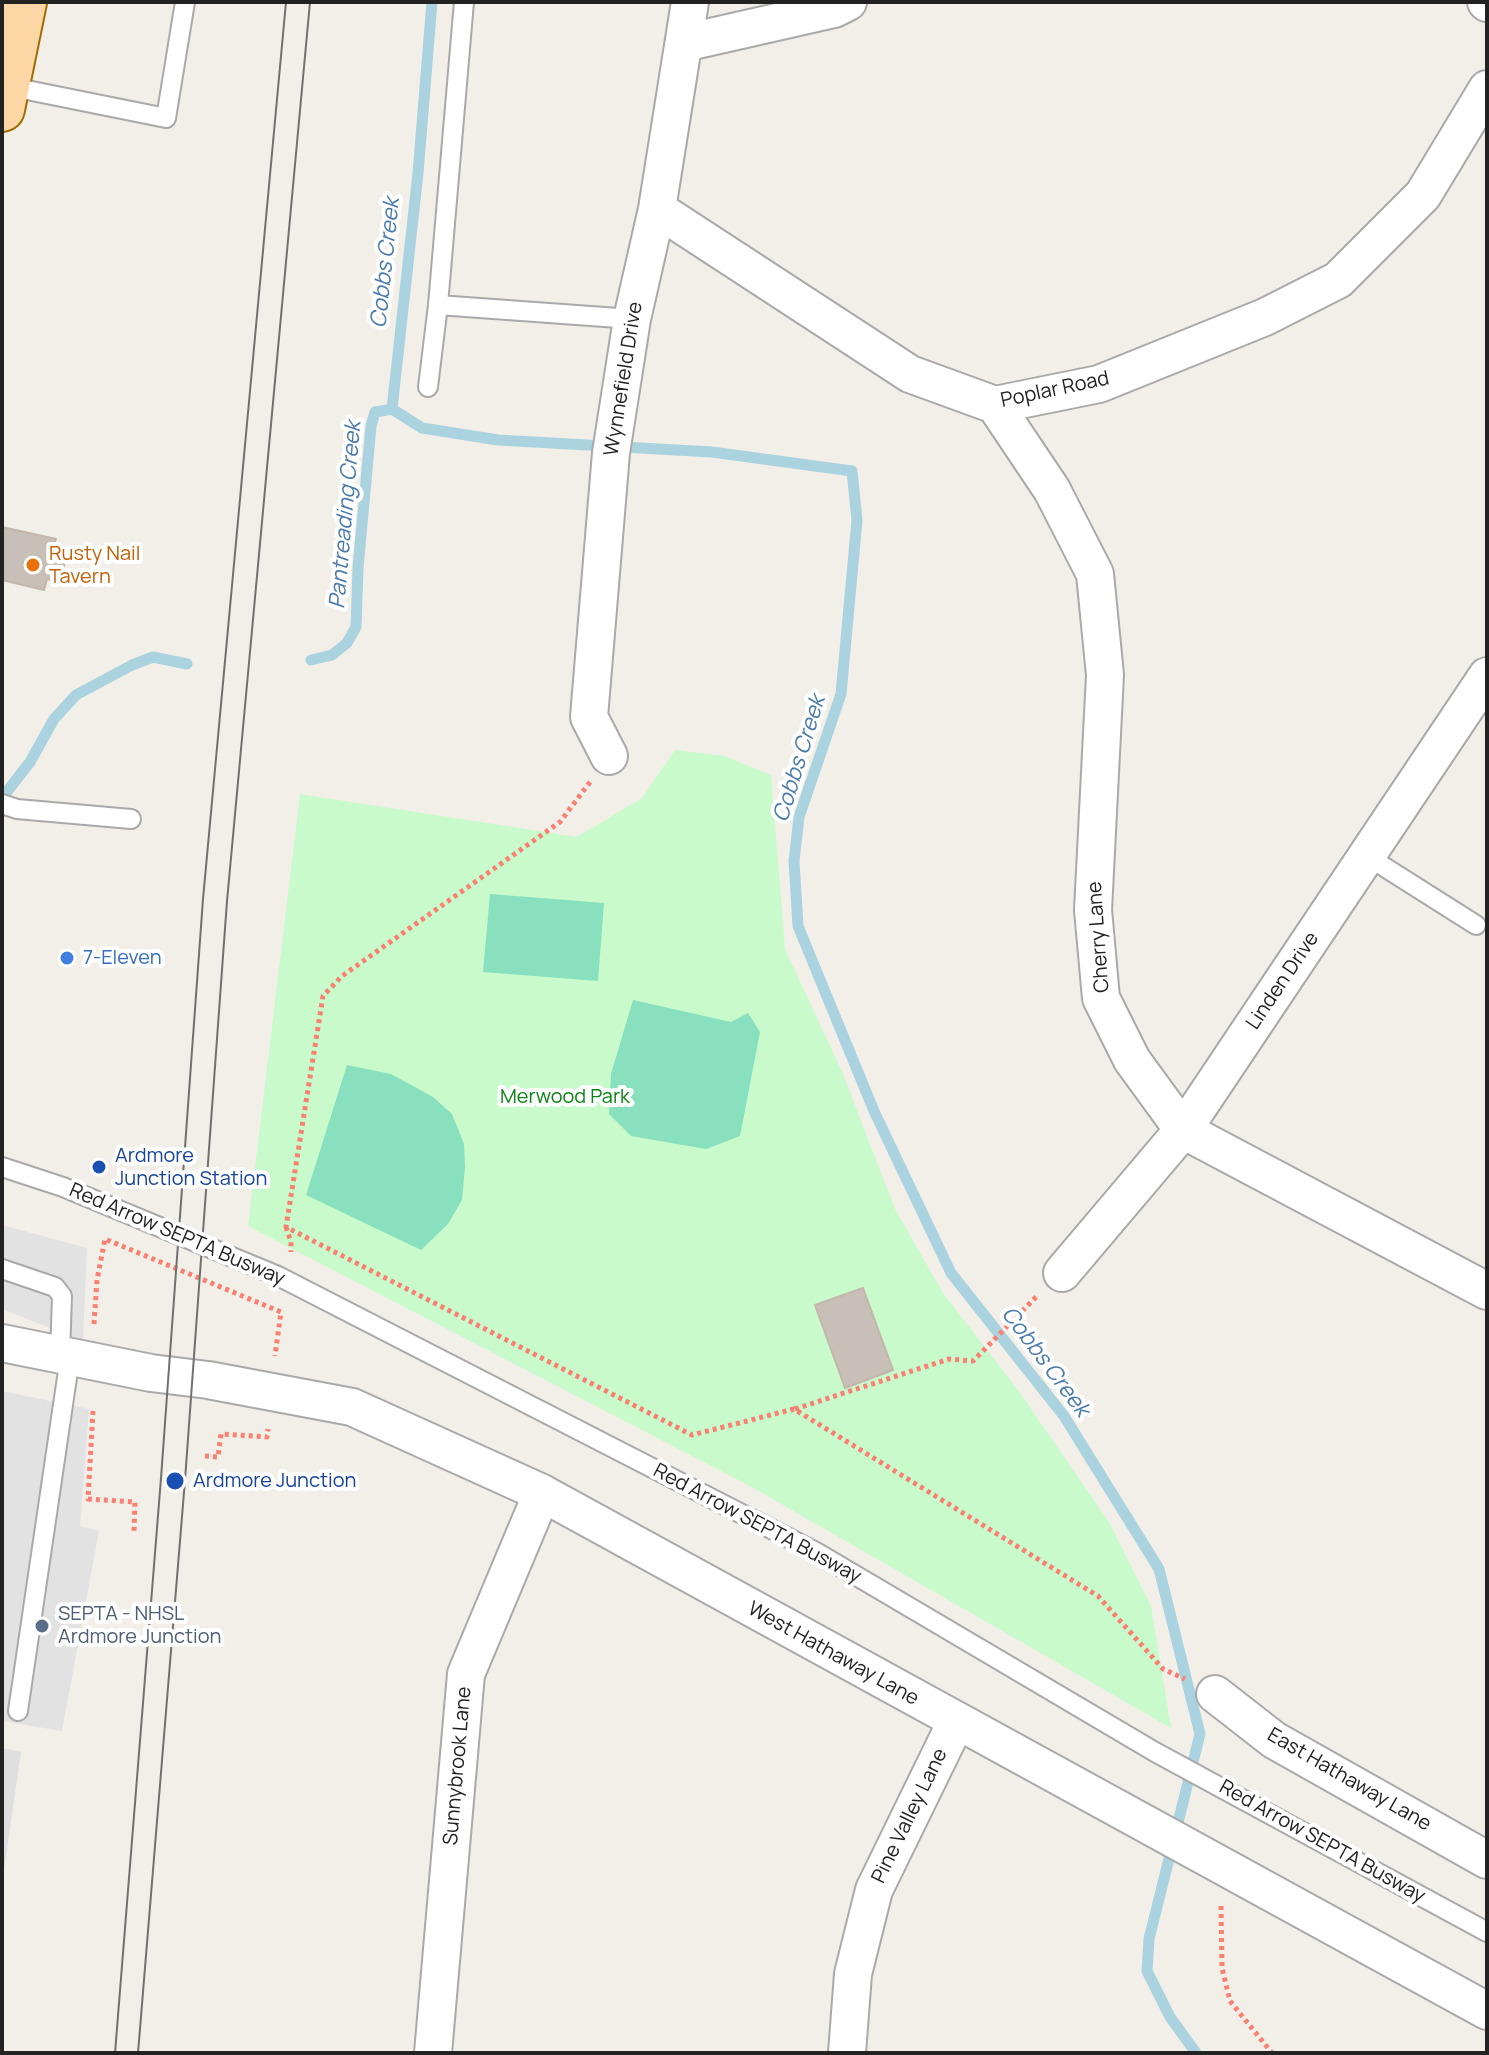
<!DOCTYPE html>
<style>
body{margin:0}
#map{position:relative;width:1489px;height:2055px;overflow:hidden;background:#f2efe9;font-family:Manrope,sans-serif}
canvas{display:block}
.frame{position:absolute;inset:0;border:4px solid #222;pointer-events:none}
</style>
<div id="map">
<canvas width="1489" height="2055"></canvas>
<div class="frame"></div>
</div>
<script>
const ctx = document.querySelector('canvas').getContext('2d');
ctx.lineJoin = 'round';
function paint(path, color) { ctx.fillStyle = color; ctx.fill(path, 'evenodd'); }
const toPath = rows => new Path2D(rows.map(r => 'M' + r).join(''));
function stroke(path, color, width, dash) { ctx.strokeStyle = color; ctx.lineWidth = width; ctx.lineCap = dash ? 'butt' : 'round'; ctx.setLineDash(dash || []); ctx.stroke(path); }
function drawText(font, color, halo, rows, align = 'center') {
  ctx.font = font + ' Manrope,sans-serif'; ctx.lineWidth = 8; ctx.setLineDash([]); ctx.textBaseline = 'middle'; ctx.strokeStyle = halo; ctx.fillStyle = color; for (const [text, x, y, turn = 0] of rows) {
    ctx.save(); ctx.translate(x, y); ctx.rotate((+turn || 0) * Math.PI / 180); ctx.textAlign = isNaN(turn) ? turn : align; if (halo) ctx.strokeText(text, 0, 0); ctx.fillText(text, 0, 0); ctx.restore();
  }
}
const residential = toPath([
 [2,1748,21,1752,2,1884]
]);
const park = toPath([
 [675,750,724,756,771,775,785,949,843,1074,895,1209,943,1293,1018,1390,1109,1522,1151,1606,1171,1728,750,1486,248,1226,300,794,577,837,642,798]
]);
const pitch = toPath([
 [490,894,604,903,598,981,483,972],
 [633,1000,731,1022,748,1013,760,1032,740,1136,706,1149,631,1136,609,1114,611,1074],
 [347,1065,391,1074,433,1097,452,1114,464,1144,465,1167,462,1200,448,1224,421,1250,306,1195]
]);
const parking = toPath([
 [2,1225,87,1248,83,1341,2,1309],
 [2,1391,89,1409,80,1526,99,1531,62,1731,2,1721]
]);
const stream = toPath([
 [432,2,418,173,392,409,422,428,498,440,712,452,852,471,857,520,841,694,799,817,794,861,798,926,874,1111,951,1273,1064,1416,1159,1569,1200,1734,1149,1939,1147,1971,1170,2017,1196,2053],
 [311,660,332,655,347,643,356,627,358,568,371,426,375,412,392,409],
 [2,798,30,762,54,719,76,695,132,665,153,657,187,664]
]);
const building = toPath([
 [2,527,56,539,52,549,66,552,62,582,47,579,44,590,2,580,2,527],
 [863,1288,893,1370,845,1388,815,1305,863,1288]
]);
const path = toPath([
 [590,782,560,822,342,976,323,996,286,1227,692,1435,794,1409,1098,1596,1163,1669,1185,1679],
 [286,1227,291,1242,291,1252],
 [94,1324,97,1280,105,1239,281,1312,275,1356],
 [795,1409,949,1359,973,1361,1038,1295],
 [93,1411,88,1499,135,1502,134,1531],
 [205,1456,218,1457,221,1434,267,1437,268,1429],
 [1221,1906,1222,1968,1230,2001,1272,2053]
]);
const lane = toPath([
 [7,86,166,118,185,2],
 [438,305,632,319],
 [428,387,438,305,464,2],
 [2,804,17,809,131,819],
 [1367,856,1476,925],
 [2,1167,63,1187,278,1276,816,1552,1155,1752,1487,1932],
 [2,1269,55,1287,62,1296,60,1355],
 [18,1711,70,1357]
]);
const street = toPath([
 [1486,2,1487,3],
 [684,43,834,9,848,2],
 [657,209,910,374,995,405,1099,384,1265,317,1338,280,1423,195,1487,89],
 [995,405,1052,490,1095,574,1105,675,1093,910,1101,998,1132,1060,1183,1130,1487,1291],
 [609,756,589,717,611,453,632,319,657,209,690,2],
 [1062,1273,1183,1130,1487,676],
 [2,1343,151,1373,208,1380,352,1407,542,1493,1487,2011],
 [1215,1694,1274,1740,1487,1860],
 [433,2053,466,1674,542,1493],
 [847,2053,853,1974,874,1890,956,1722]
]);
const primary = toPath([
 [2,109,24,2]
]);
const tram = toPath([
 [115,2053,161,1478,203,899,286,2],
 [138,2053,185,1480,227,901,310,2]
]);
const markers = [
 [33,565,8,"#e8710a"],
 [67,958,8,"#3f7fe0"],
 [99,1167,8,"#1a4fb4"],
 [175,1481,10,"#1a4fb4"],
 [42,1626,8,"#5c6f8a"]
];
const streetNames = [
 ["Wynnefield Drive",624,379,-81],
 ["Poplar Road",1055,390,-12],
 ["Cherry Lane",1099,937,-94],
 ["Linden Drive",1283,981,-56],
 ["Red Arrow SEPTA Busway",177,1235,23],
 ["Red Arrow SEPTA Busway",757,1524,28],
 ["West Hathaway Lane",833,1654,29],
 ["Sunnybrook Lane",458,1766,-85],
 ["East Hathaway Lane",1349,1780,30],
 ["Pine Valley Lane",910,1816,-64],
 ["Red Arrow SEPTA Busway",1322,1842,29]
];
const foodNames = [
 ["Rusty Nail",49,554],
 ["Tavern",49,577]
];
const shopNames = [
 ["7-Eleven",83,958]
];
const parkNames = [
 ["Merwood Park",565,1097]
];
const transitNames = [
 ["Ardmore",115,1156],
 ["Junction Station",115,1179],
 ["Ardmore Junction",193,1481]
];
const serviceNames = [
 ["SEPTA - NHSL",58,1614],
 ["Ardmore Junction",58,1637]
];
const waterNames = [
 ["Cobbs Creek",386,263,-84],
 ["Pantreading Creek",346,515,-85],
 ["Cobbs Creek",800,759,-73],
 ["Cobbs Creek",1045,1362,53]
];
paint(residential, '#e0dfdf');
paint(park, '#c8facc');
paint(pitch, '#88e0be');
paint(parking, '#e2e2e2');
stroke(stream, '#aad3df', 11);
paint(building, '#c7bfb8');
stroke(building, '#c4b6ab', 2);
stroke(lane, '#a9a9a9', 22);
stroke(street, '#a9a9a9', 40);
stroke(primary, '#a06b00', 48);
stroke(path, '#fa8072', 5, [4, 4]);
stroke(lane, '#fff', 18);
stroke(street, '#fff', 36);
stroke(primary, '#fcd6a4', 44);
stroke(tram, '#707070', 2);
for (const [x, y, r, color] of markers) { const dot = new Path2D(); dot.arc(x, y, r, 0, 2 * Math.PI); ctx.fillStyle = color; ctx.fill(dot); stroke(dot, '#fff', 3); }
drawText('20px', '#222', '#fff', streetNames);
drawText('20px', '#c56008', '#fff', foodNames, 'left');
drawText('20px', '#366cbe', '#fff', shopNames, 'left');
drawText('20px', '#0c8416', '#fff', parkNames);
drawText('20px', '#164399', '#fff', transitNames, 'left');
drawText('20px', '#4e5e75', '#fff', serviceNames, 'left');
drawText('italic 22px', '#4a7aab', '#fff', waterNames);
</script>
